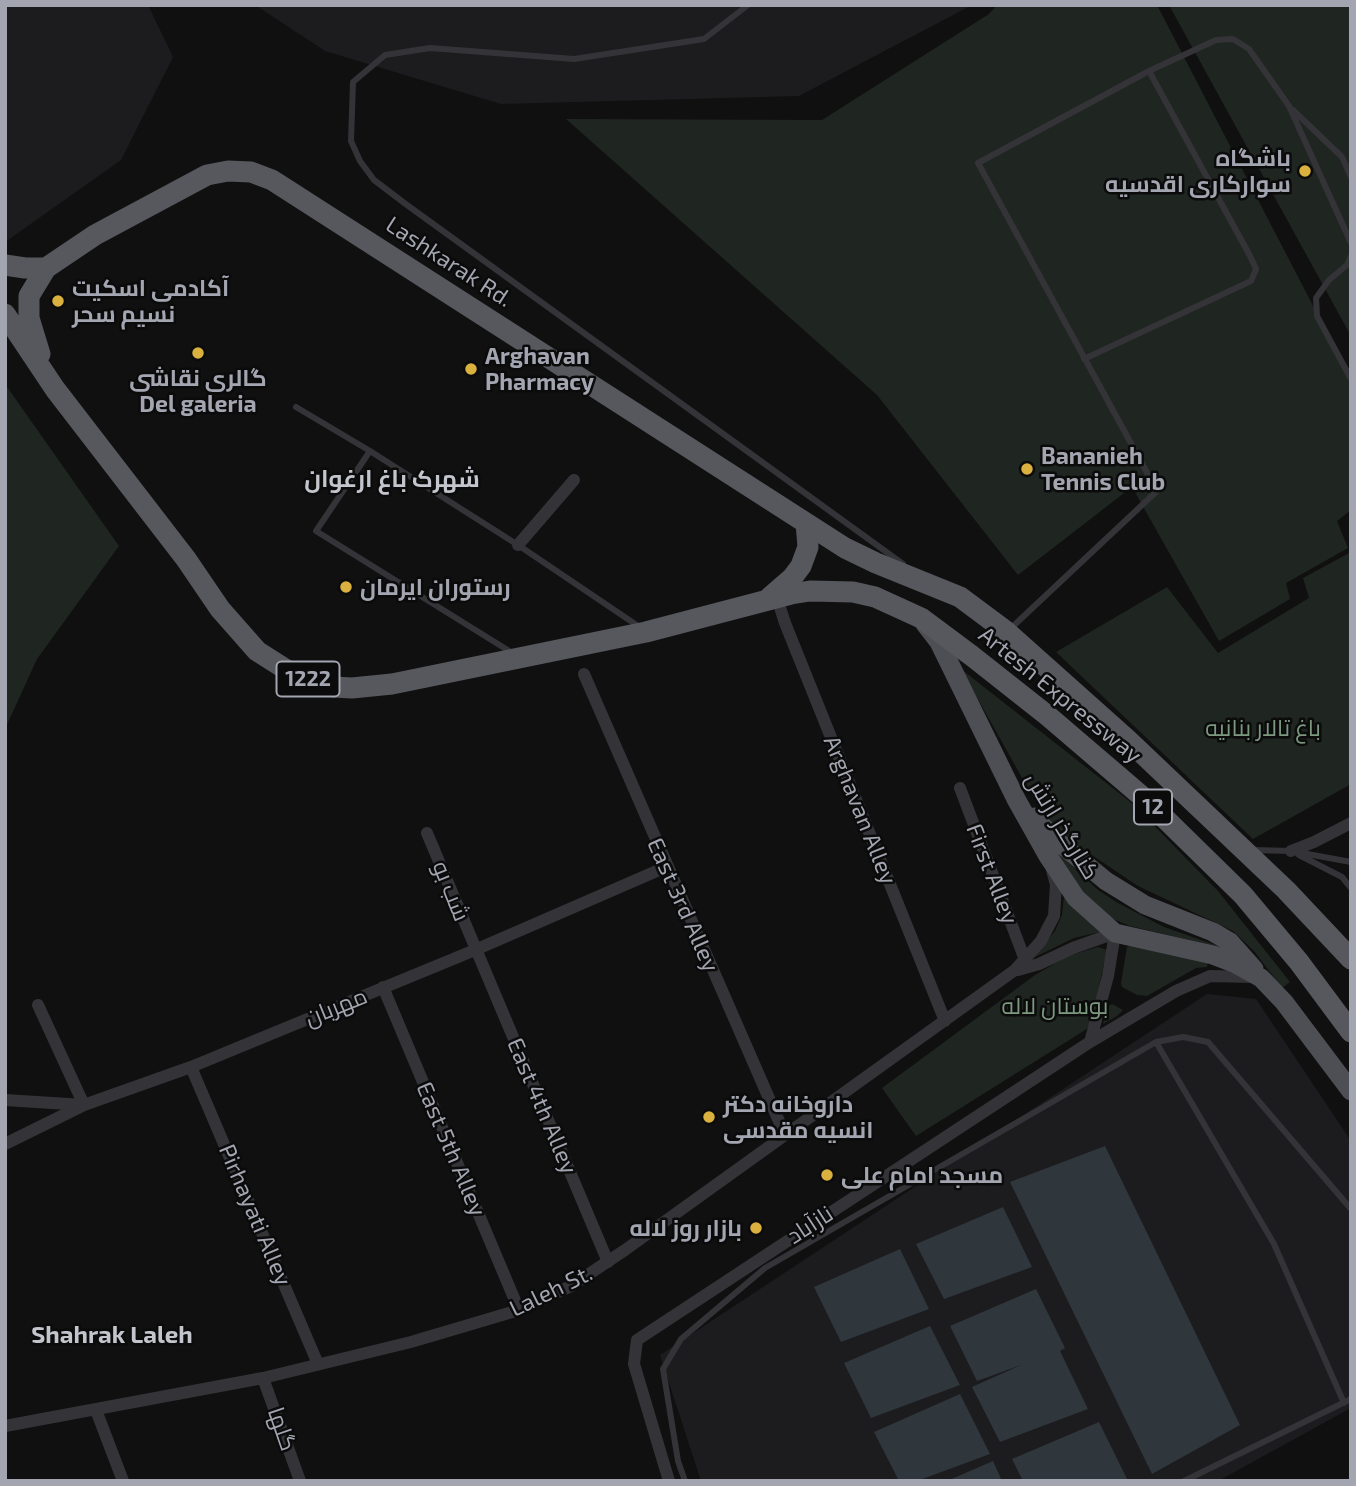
<!DOCTYPE html>
<meta charset="utf-8">
<style>
body{margin:0}
#map{position:relative;width:1356px;height:1486px;overflow:hidden;background:#101011;font-family:"Exo 2",sans-serif}
canvas{display:block}
.frame{position:absolute;inset:0;border:7px solid #a3a6b0;pointer-events:none}
</style>
<div id="map">
<canvas width="1356" height="1486"></canvas>
<div class="frame"></div>
</div>
<script>
const ctx = document.querySelector('canvas').getContext('2d');
ctx.lineJoin = 'round';
function paint(path, color) { ctx.fillStyle = color; ctx.fill(path, 'evenodd'); }
const toPath = rows => new Path2D(rows.map(r => 'M' + r).join(''));
function stroke(path, color, width, dash) { ctx.strokeStyle = color; ctx.lineWidth = width; ctx.lineCap = dash ? 'butt' : 'round'; ctx.setLineDash(dash || []); ctx.stroke(path); }
function drawText(font, color, halo, rows, align = 'center') {
  ctx.font = font + ' "Exo 2",Cairo,sans-serif'; ctx.lineWidth = 5; ctx.setLineDash([]); ctx.textBaseline = 'middle'; ctx.strokeStyle = halo; ctx.fillStyle = color; for (const [text, x, y, turn = 0] of rows) {
    ctx.save(); ctx.translate(x, y); ctx.rotate((+turn || 0) * Math.PI / 180); ctx.textAlign = isNaN(turn) ? turn : align; if (halo) ctx.strokeText(text, 0, 0); ctx.fillText(text, 0, 0); ctx.restore();
  }
}
const built = toPath([
 [5,5,148,5,173,57,121,160,8,240,5,237],
 [255,5,972,5,799,96,501,104,325,51],
 [1207,994,1256,999,1351,1141,1351,1408,1218,1481,701,1481,660,1355]
]);
const green = toPath([
 [997,5,1157,5,1351,379,1351,510,1337,521,1348,548,1286,583,1290,599,1219,641,1132,487,1018,575,877,395,566,119,822,120,989,14],
 [1169,5,1351,5,1351,336],
 [5,384,119,546,37,659,5,729],
 [1351,552,1351,784,1253,839,1056,652,1167,587,1218,653,1309,598,1303,578],
 [961,669,1133,804,1218,891,1290,982,1282,988,1254,951,1233,931,1138,886,1068,839,1056,828,1030,792],
 [1044,840,1098,890,1118,903,1164,927,1227,949,1130,926,1111,918,1087,898],
 [1064,896,1100,932,1074,938,1031,959,1055,931,1062,915],
 [1130,945,1208,962,1207,967,1196,968,1147,996,1137,995,1122,987,1121,983,1127,947],
 [1098,947,1107,950,1090,1027,916,1136,882,1088,1035,975,1068,956],
 [1112,1004,1123,1010,1117,1016,1103,1024,1108,1006]
]);
const water = toPath([
 [1105,1146,1240,1425,1152,1474,1010,1182],
 [1003,1207,1032,1267,944,1299,916,1244],
 [900,1249,929,1309,841,1342,814,1287],
 [1036,1289,1065,1348,1060,1351,1088,1409,1000,1442,972,1387,1021,1365,977,1381,950,1326],
 [930,1326,960,1385,871,1418,844,1363],
 [960,1394,990,1454,917,1481,899,1481,874,1432],
 [1099,1422,1128,1481,1023,1481,1012,1459],
 [993,1461,1002,1481,947,1481]
]);
const service = toPath([
 [748,5,704,39,574,59,430,48,385,55,353,82,351,141,360,161,374,180,407,205,903,564],
 [1293,110,1342,157,1351,177],
 [1351,256,1347,265,1329,280,1316,298,1317,316,1351,379],
 [1084,359,1251,281,1256,269,1250,256,1149,71,1216,40,1233,39,1249,49,1289,106,1351,243],
 [296,407,370,451],
 [1009,630,1157,491,978,163,1149,71],
 [514,654,316,531,370,451,518,545,641,628],
 [1253,850,1291,851,1351,862],
 [1299,855,1342,877,1351,888],
 [1156,1042,1274,1244,1344,1403],
 [685,1481,678,1461,663,1369,681,1339,765,1268,1156,1042,1183,1037,1208,1042,1351,1209],
 [1184,1481,1351,1399]
]);
const minor = toPath([
 [518,545,574,480],
 [777,598,785,623,945,1021],
 [584,674,785,1135],
 [960,788,1025,960],
 [427,833,608,1262],
 [1291,851,1314,842,1351,823],
 [1018,970,1039,964,1073,948,1115,933],
 [383,987,519,1310],
 [38,1005,84,1105],
 [1090,1042,1108,976,1115,933],
 [191,1067,318,1364],
 [5,1100,84,1105],
 [5,1144,84,1105,191,1067,475,950,666,867],
 [263,1378,300,1481],
 [96,1410,123,1481],
 [5,1426,263,1378,411,1342,519,1310,571,1286,625,1250,1015,970,1041,941,1054,916,1056,885,1052,870],
 [669,1481,634,1364,637,1340,1090,1042,1176,991,1210,976,1254,977]
]);
const primary = toPath([
 [925,624,939,642,1016,799,1048,856,1076,898,1115,933,1213,955,1234,963,1261,978,1284,1002,1351,1091],
 [1034,817,1056,840,1106,881,1145,905,1213,932,1230,942,1254,969]
]);
const trunk = toPath([
 [5,265,25,268,46,268,95,235,207,175,228,171,251,172,272,180,845,548,876,563,960,597,1007,632,1128,740,1286,890,1351,959],
 [5,314,55,389,186,559,220,609,257,651,290,672,334,687,352,688,392,684,646,632,791,594,810,591,853,592,875,597,921,618,972,656,1048,716,1145,799,1243,895,1299,962,1351,1032],
 [40,354,29,318,29,296,46,268],
 [769,598,792,578,801,566,808,547,806,523]
]);
const markers = [
 [1305,171,7,"#dab03f"],
 [58,301,7,"#dab03f"],
 [198,353,7,"#dab03f"],
 [471,369,7,"#dab03f"],
 [1027,469,7,"#dab03f"],
 [346,587,7,"#dab03f"],
 [709,1117,7,"#dab03f"],
 [827,1175,7,"#dab03f"],
 [756,1228,7,"#dab03f"]
];
const shields = [
 [308,679,63],
 [1153,807,38]
];
const shieldNames = [
 ["1222",308,679],
 ["12",1153,807]
];
const poiNames = [
 ["باشگاه",1291,158,"right"],
 ["سوارکاری اقدسیه",1291,184,"right"],
 ["آکادمی اسکیت",72,288],
 ["نسیم سحر",72,314],
 ["Arghavan",485,356],
 ["Pharmacy",485,382],
 ["گالرى نقاشى",198,378,"center"],
 ["Del galeria",198,404,"center"],
 ["Bananieh",1041,456],
 ["Tennis Club",1041,482],
 ["رستوران ايرمان",360,587],
 ["داروخانه دکتر",723,1104],
 ["انسیه مقدسی",723,1130],
 ["مسجد امام علی",841,1175],
 ["بازار روز لاله",742,1228,"right"]
];
const streetNames = [
 ["Lashkarak Rd.",449,262,33],
 ["Artesh Expressway",1060,695,39],
 ["Arghavan Alley",860,810,68],
 ["کنارگذر ارتش",1062,826,59],
 ["First Alley",992,874,69],
 ["شب بو",451,891,68],
 ["East 3rd Alley",683,905,66],
 ["مهربان",336,1007,-22],
 ["East 4th Alley",542,1106,67],
 ["East 5th Alley",451,1149,67],
 ["Pirhayati Alley",255,1215,67],
 ["نازآباد",810,1225,-33],
 ["Laleh St.",551,1291,-26],
 ["گلها",282,1429,71]
];
const parkNames = [
 ["باغ تالار بنانیه",1263,728],
 ["بوستان لاله",1055,1006]
];
const neighbourhoodNames = [
 ["شهرک باغ ارغوان",392,479],
 ["Shahrak Laleh",112,1335]
];
paint(built, '#1c1c1e');
paint(green, '#1f2520');
paint(water, '#2f363c');
stroke(service, '#343438', 6);
stroke(minor, '#343438', 12);
stroke(primary, '#4e4f54', 19);
stroke(trunk, '#56585d', 21);
for (const [x, y, r, color] of markers) { const dot = new Path2D(); dot.arc(x, y, r, 0, 2 * Math.PI); ctx.fillStyle = color; ctx.fill(dot); stroke(dot, '#0b0b0c', 2.5); }
for (const [x, y, w] of shields) { const box = new Path2D(); box.roundRect(x - w / 2, y - 17.5, w, 35, 5); ctx.fillStyle = '#0b0b0c'; ctx.fill(box); stroke(box, '#a3a6b0', 2); }
drawText('bold 21px', '#a3a6b0', null, shieldNames);
drawText('bold 23px', '#a3a6b0', '#0b0b0c', poiNames, 'left');
drawText('23px', '#a3a6b0', '#0b0b0c', streetNames);
drawText('23px', '#7c9980', '#0b0b0c', parkNames);
drawText('bold 24px', '#c3c5cd', '#0b0b0c', neighbourhoodNames);
</script>
